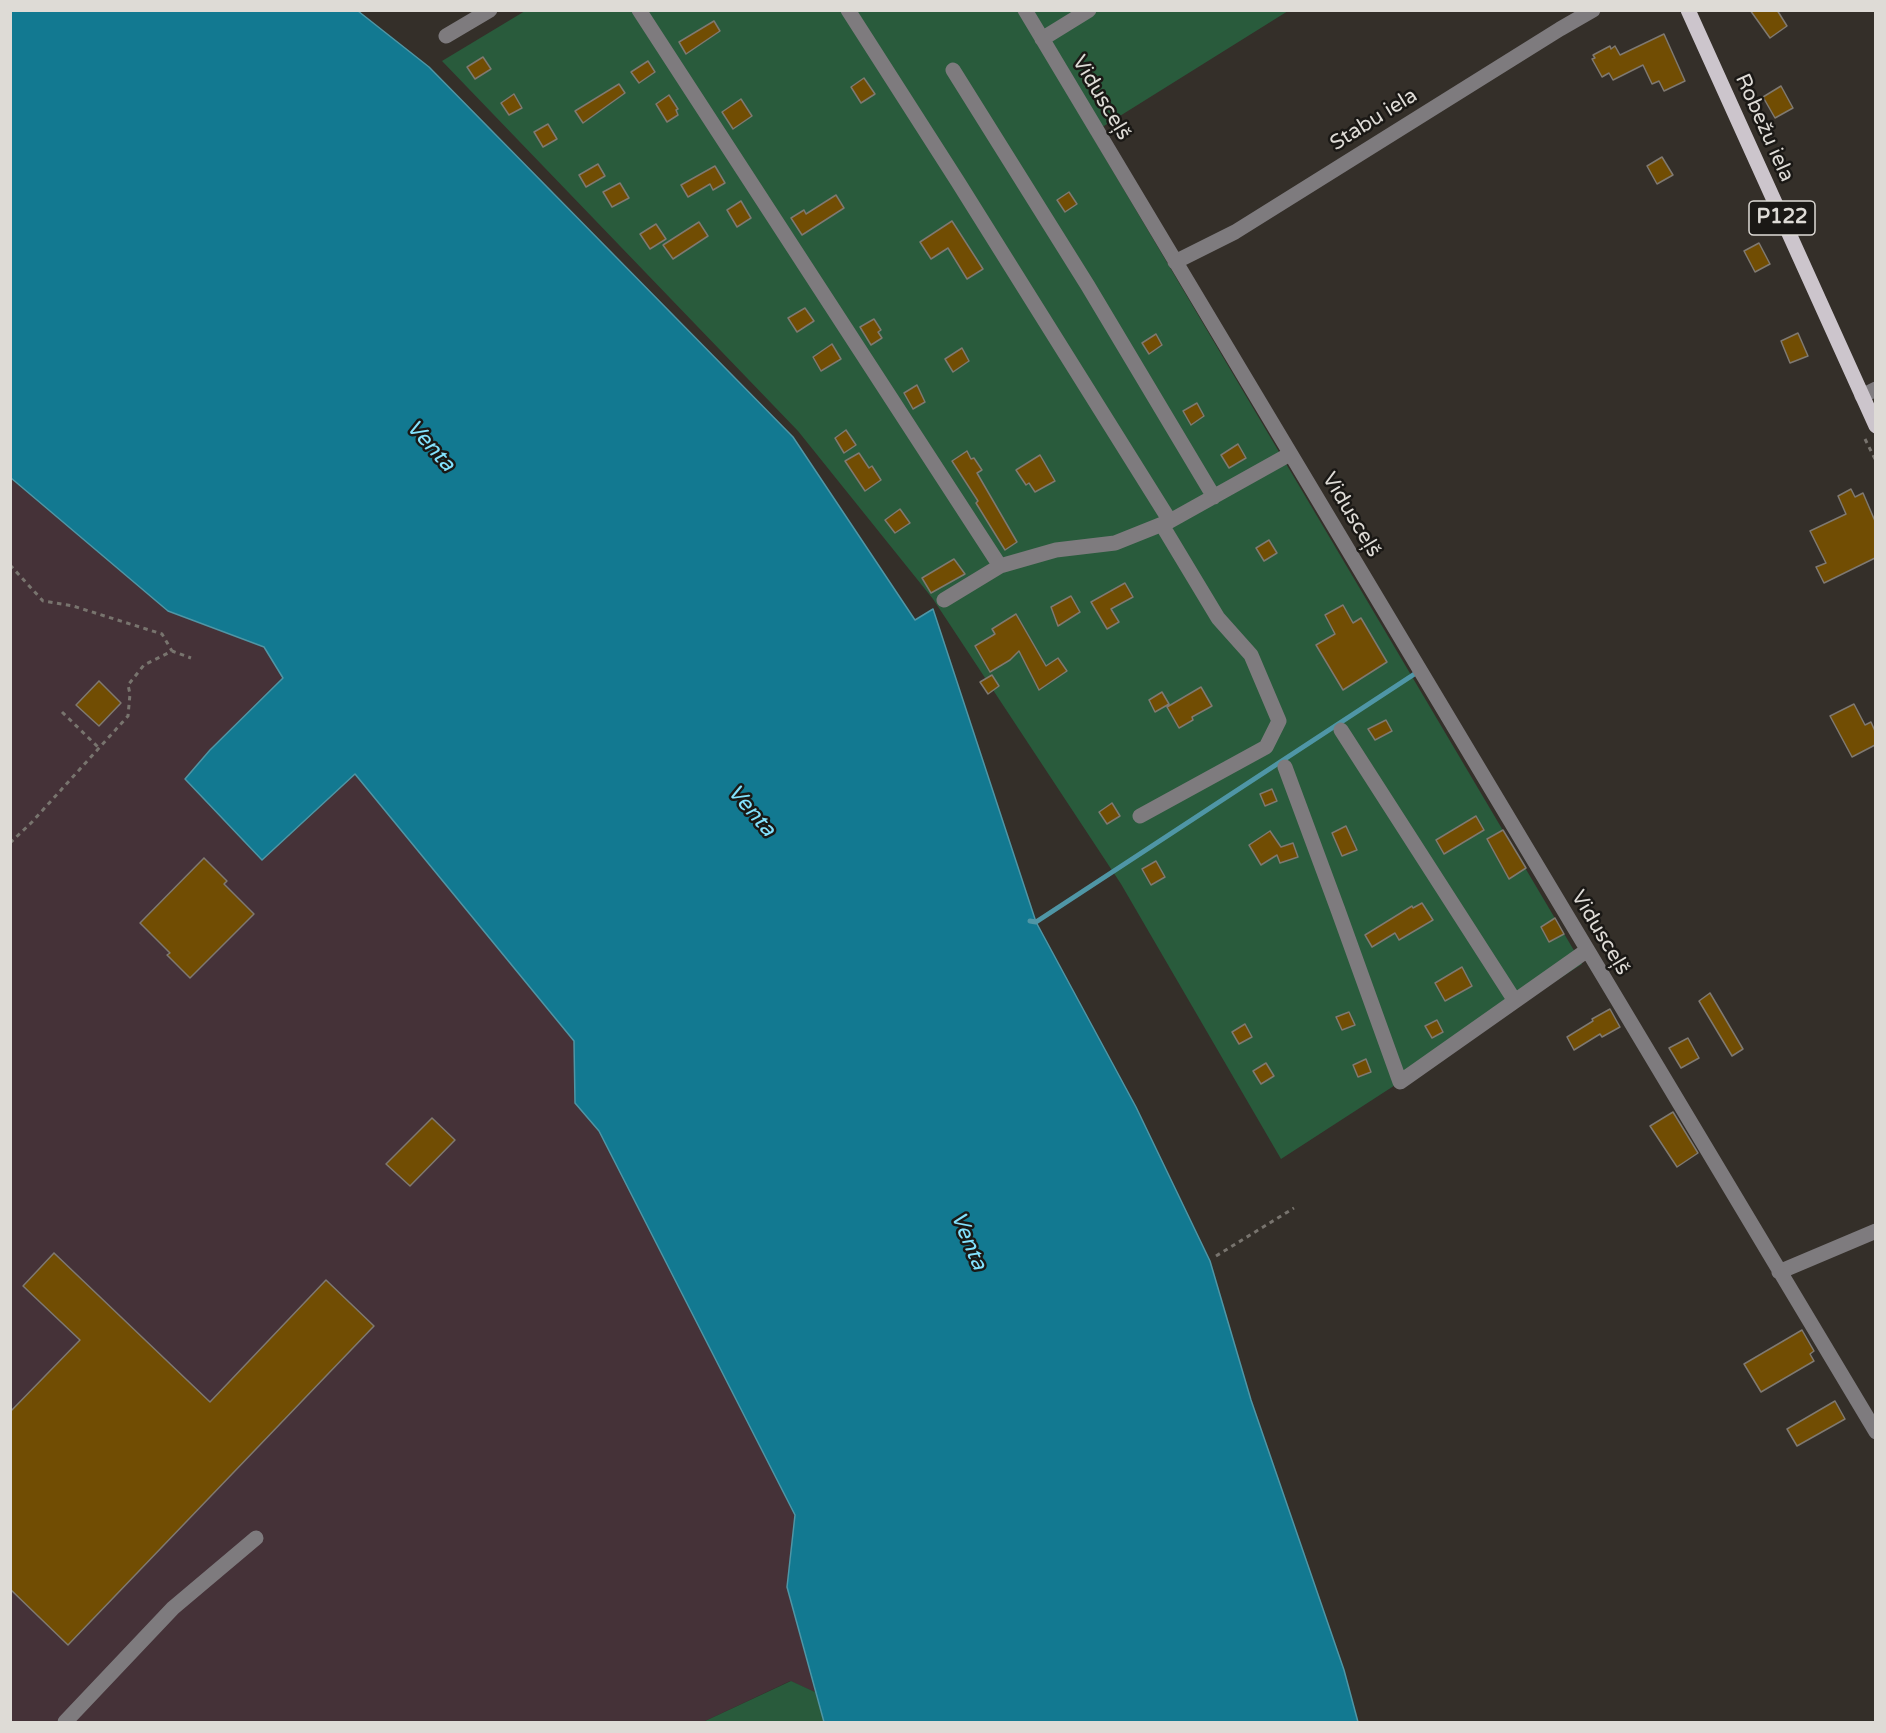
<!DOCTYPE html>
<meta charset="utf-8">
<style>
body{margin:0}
#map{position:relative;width:1886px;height:1733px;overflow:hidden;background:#342f29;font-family:"Varela Round",sans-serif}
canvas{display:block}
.frame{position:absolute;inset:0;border:12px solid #dedbd6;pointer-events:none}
</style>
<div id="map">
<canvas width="1886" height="1733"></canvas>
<div class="frame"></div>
</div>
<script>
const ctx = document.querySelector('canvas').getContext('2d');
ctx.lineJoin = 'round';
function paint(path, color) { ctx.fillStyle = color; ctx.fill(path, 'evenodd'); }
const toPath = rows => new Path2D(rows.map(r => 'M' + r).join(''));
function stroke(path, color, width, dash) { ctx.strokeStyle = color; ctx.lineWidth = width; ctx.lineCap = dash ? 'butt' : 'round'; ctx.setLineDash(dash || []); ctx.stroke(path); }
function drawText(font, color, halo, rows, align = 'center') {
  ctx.font = font + ' "Varela Round",sans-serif'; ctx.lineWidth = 5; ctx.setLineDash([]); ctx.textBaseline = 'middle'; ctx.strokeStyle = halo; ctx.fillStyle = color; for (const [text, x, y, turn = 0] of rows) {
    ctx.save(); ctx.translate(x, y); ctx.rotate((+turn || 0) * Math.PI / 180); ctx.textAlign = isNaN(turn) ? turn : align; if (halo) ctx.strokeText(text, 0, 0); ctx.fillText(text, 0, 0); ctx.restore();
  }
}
const industrial = toPath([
 [10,478,168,611,264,647,283,678,210,750,185,779,262,860,312,815,355,773,574,1041,575,1103,599,1131,795,1515,787,1587,815,1692,790,1681,703,1722,11,1722]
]);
const green = toPath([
 [525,11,1288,11,1091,134,1582,964,1281,1159,1121,884,933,599,798,431,442,61],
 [791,1681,815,1692,824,1722,703,1722]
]);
const water = toPath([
 [11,10,358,11,429,67,793,437,915,620,933,609,1036,922,1136,1107,1210,1261,1251,1400,1344,1670,1358,1722,824,1722,787,1587,795,1515,599,1131,575,1103,574,1041,355,774,262,860,185,779,210,750,283,678,264,647,168,611,11,478,11,10]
]);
const stream = toPath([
 [1030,921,1036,922,1416,673]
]);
const building = toPath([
 [1750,10,1777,10,1787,26,1770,38,1750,10],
 [714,21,720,31,686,54,679,42,714,21],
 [1664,34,1685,81,1664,91,1659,81,1652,84,1643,65,1613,80,1609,73,1602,77,1592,59,1595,58,1593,55,1610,46,1611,49,1615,46,1620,55,1664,34],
 [483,57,491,69,475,79,467,67,483,57],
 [648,61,655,72,639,83,631,72,648,61],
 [864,78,875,94,861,103,851,87,864,78],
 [619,84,625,93,583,123,575,111,619,84],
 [1781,86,1793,108,1775,118,1763,97,1781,86],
 [514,94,522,108,509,115,501,103,514,94],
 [669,95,678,109,676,110,678,115,667,122,656,104,669,95],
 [741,99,752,116,733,129,722,112,741,99],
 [548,124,557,139,543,147,534,132,548,124],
 [1662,157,1673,175,1657,184,1647,166,1662,157],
 [598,164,605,176,586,187,579,175,598,164],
 [715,166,725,183,713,190,710,184,688,197,681,185,715,166],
 [620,183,629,198,612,207,603,192,620,183],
 [1069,192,1077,204,1065,212,1057,200,1069,192],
 [836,195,844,208,802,235,791,218,804,210,806,214,836,195],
 [741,201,751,218,737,227,727,210,741,201],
 [952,221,983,269,967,279,948,248,931,259,920,242,952,221],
 [699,222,708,236,673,259,663,245,699,222],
 [656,224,666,239,650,249,640,234,656,224],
 [1759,243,1770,264,1755,272,1744,251,1759,243],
 [805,308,814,321,797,332,788,318,805,308],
 [874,319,881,330,878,332,882,338,871,345,860,327,874,319],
 [1798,333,1808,356,1790,363,1781,341,1798,333],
 [1156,334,1162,345,1149,354,1142,343,1156,334],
 [832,344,841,359,821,371,813,357,832,344],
 [962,348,969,361,953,372,945,359,962,348],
 [917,385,925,402,913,409,904,393,917,385],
 [1197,403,1204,416,1191,425,1183,411,1197,403],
 [846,430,856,445,844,453,835,438,846,430],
 [1238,444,1246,458,1229,468,1221,455,1238,444],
 [967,451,971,459,974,458,982,470,977,473,1017,542,1005,550,976,503,978,501,952,461,967,451],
 [859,453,869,468,872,466,881,480,865,491,845,461,859,453],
 [1040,455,1055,481,1035,492,1029,483,1026,485,1016,470,1040,455],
 [1851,489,1855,497,1863,493,1875,521,1875,558,1824,583,1816,567,1826,563,1810,531,1846,514,1838,496,1851,489],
 [900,509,910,523,895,533,885,520,900,509],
 [1269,540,1277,553,1264,561,1256,548,1269,540],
 [954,559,965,574,931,593,922,578,954,559],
 [1125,583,1133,597,1111,609,1119,622,1107,629,1091,602,1125,583],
 [1071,596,1080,612,1058,626,1051,607,1071,596],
 [1343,605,1353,623,1361,618,1387,662,1343,690,1316,645,1335,634,1325,615,1343,605],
 [1016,614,1046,666,1058,658,1067,671,1039,690,1019,651,1010,660,990,672,975,646,995,634,992,629,1016,614],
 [992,675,999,686,988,694,980,682,992,675],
 [99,681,121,703,99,726,76,705,99,681],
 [1201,687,1212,706,1192,717,1193,720,1179,728,1167,707,1201,687],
 [1162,692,1169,704,1155,712,1149,700,1162,692],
 [1854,704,1865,725,1871,722,1875,731,1875,745,1852,757,1830,716,1854,704],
 [1386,720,1392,731,1375,740,1368,729,1386,720],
 [1272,789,1277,801,1265,806,1260,794,1272,789],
 [1112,803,1120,816,1107,824,1099,812,1112,803],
 [1476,816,1484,830,1444,854,1436,840,1476,816],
 [1346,826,1357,850,1342,856,1332,833,1346,826],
 [1503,830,1526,868,1509,879,1487,839,1503,830],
 [1270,831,1281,847,1293,843,1298,857,1280,863,1277,855,1261,865,1249,845,1270,831],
 [204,858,227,881,224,884,254,914,190,978,167,955,170,953,140,923,204,858],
 [1156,861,1165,877,1151,885,1142,869,1156,861],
 [1422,903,1433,920,1399,940,1395,933,1372,947,1365,935,1412,906,1413,908,1422,903],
 [1555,918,1564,934,1549,942,1541,927,1555,918],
 [1462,967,1472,986,1445,1001,1435,983,1462,967],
 [1710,993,1743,1049,1732,1056,1699,1001,1710,993],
 [1610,1009,1620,1027,1602,1037,1600,1034,1574,1050,1567,1037,1593,1021,1592,1019,1610,1009],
 [1349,1012,1355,1025,1342,1030,1336,1017,1349,1012],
 [1437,1020,1443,1032,1432,1038,1425,1026,1437,1020],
 [1245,1024,1252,1037,1239,1044,1232,1032,1245,1024],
 [1688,1038,1699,1058,1681,1068,1669,1048,1688,1038],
 [1366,1059,1371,1072,1358,1077,1353,1065,1366,1059],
 [1266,1063,1274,1076,1261,1084,1253,1071,1266,1063],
 [1673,1112,1698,1153,1677,1167,1650,1126,1673,1112],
 [432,1118,455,1140,410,1186,386,1164,432,1118],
 [54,1253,210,1402,326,1280,374,1326,68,1645,10,1589,10,1412,80,1340,23,1286,54,1253],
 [1802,1330,1814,1351,1810,1354,1814,1361,1761,1392,1744,1364,1802,1330],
 [1835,1401,1845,1419,1797,1446,1787,1429,1835,1401]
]);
const path = toPath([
 [1865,439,1876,461],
 [10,565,43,601,73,606,162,634,172,651],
 [62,712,99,748],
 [10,843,32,822,128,716,130,694,128,685,144,665,172,651,191,658],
 [1216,1256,1294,1208]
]);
const minor = toPath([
 [639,10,1000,566],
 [848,10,958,182,1170,521],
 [1025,10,1876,1432],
 [446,36,490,10],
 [1042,39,1089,10],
 [953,70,1088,286,1214,497],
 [1175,262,1235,232,1560,29,1593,10],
 [1862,396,1876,389],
 [944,600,1000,566,1056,550,1115,543,1170,521,1290,454],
 [1341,730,1515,1001],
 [1285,767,1338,910,1400,1082,1586,951],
 [1140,816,1266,747,1279,721,1251,655,1218,618,1162,525],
 [1779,1272,1876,1231],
 [65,1722,173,1608,256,1538]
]);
const major = toPath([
 [1688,10,1876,426]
]);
const shields = [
 [1782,218,66]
];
const shieldNames = [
 ["P122",1782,218]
];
const streetNames = [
 ["Vidusceļš",1101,98,59],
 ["Stabu iela",1374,120,-32],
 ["Robežu iela",1764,128,66],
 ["Vidusceļš",1351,515,59],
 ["Vidusceļš",1600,933,59]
];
const waterNames = [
 ["Venta",430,446,48],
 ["Venta",751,811,49],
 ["Venta",968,1241,67]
];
paint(industrial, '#453238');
paint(green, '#295b3c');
paint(water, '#127991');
stroke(water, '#4f96a6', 1.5);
stroke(stream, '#4f96a6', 5);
paint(building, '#714d03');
stroke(building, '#7f7971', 1.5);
stroke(path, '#78746e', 3, [4.5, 4.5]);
stroke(minor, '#7e7b7e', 15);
stroke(major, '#ccc5cc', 15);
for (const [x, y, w] of shields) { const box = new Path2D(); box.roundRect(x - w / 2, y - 17, w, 34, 4.5); ctx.fillStyle = '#1a1815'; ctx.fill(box); stroke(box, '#dedbd6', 1.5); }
drawText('bold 20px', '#dedbd6', null, shieldNames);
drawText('21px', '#dedbd6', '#1a1815', streetNames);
drawText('italic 22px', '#83e2fe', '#1a1815', waterNames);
</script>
